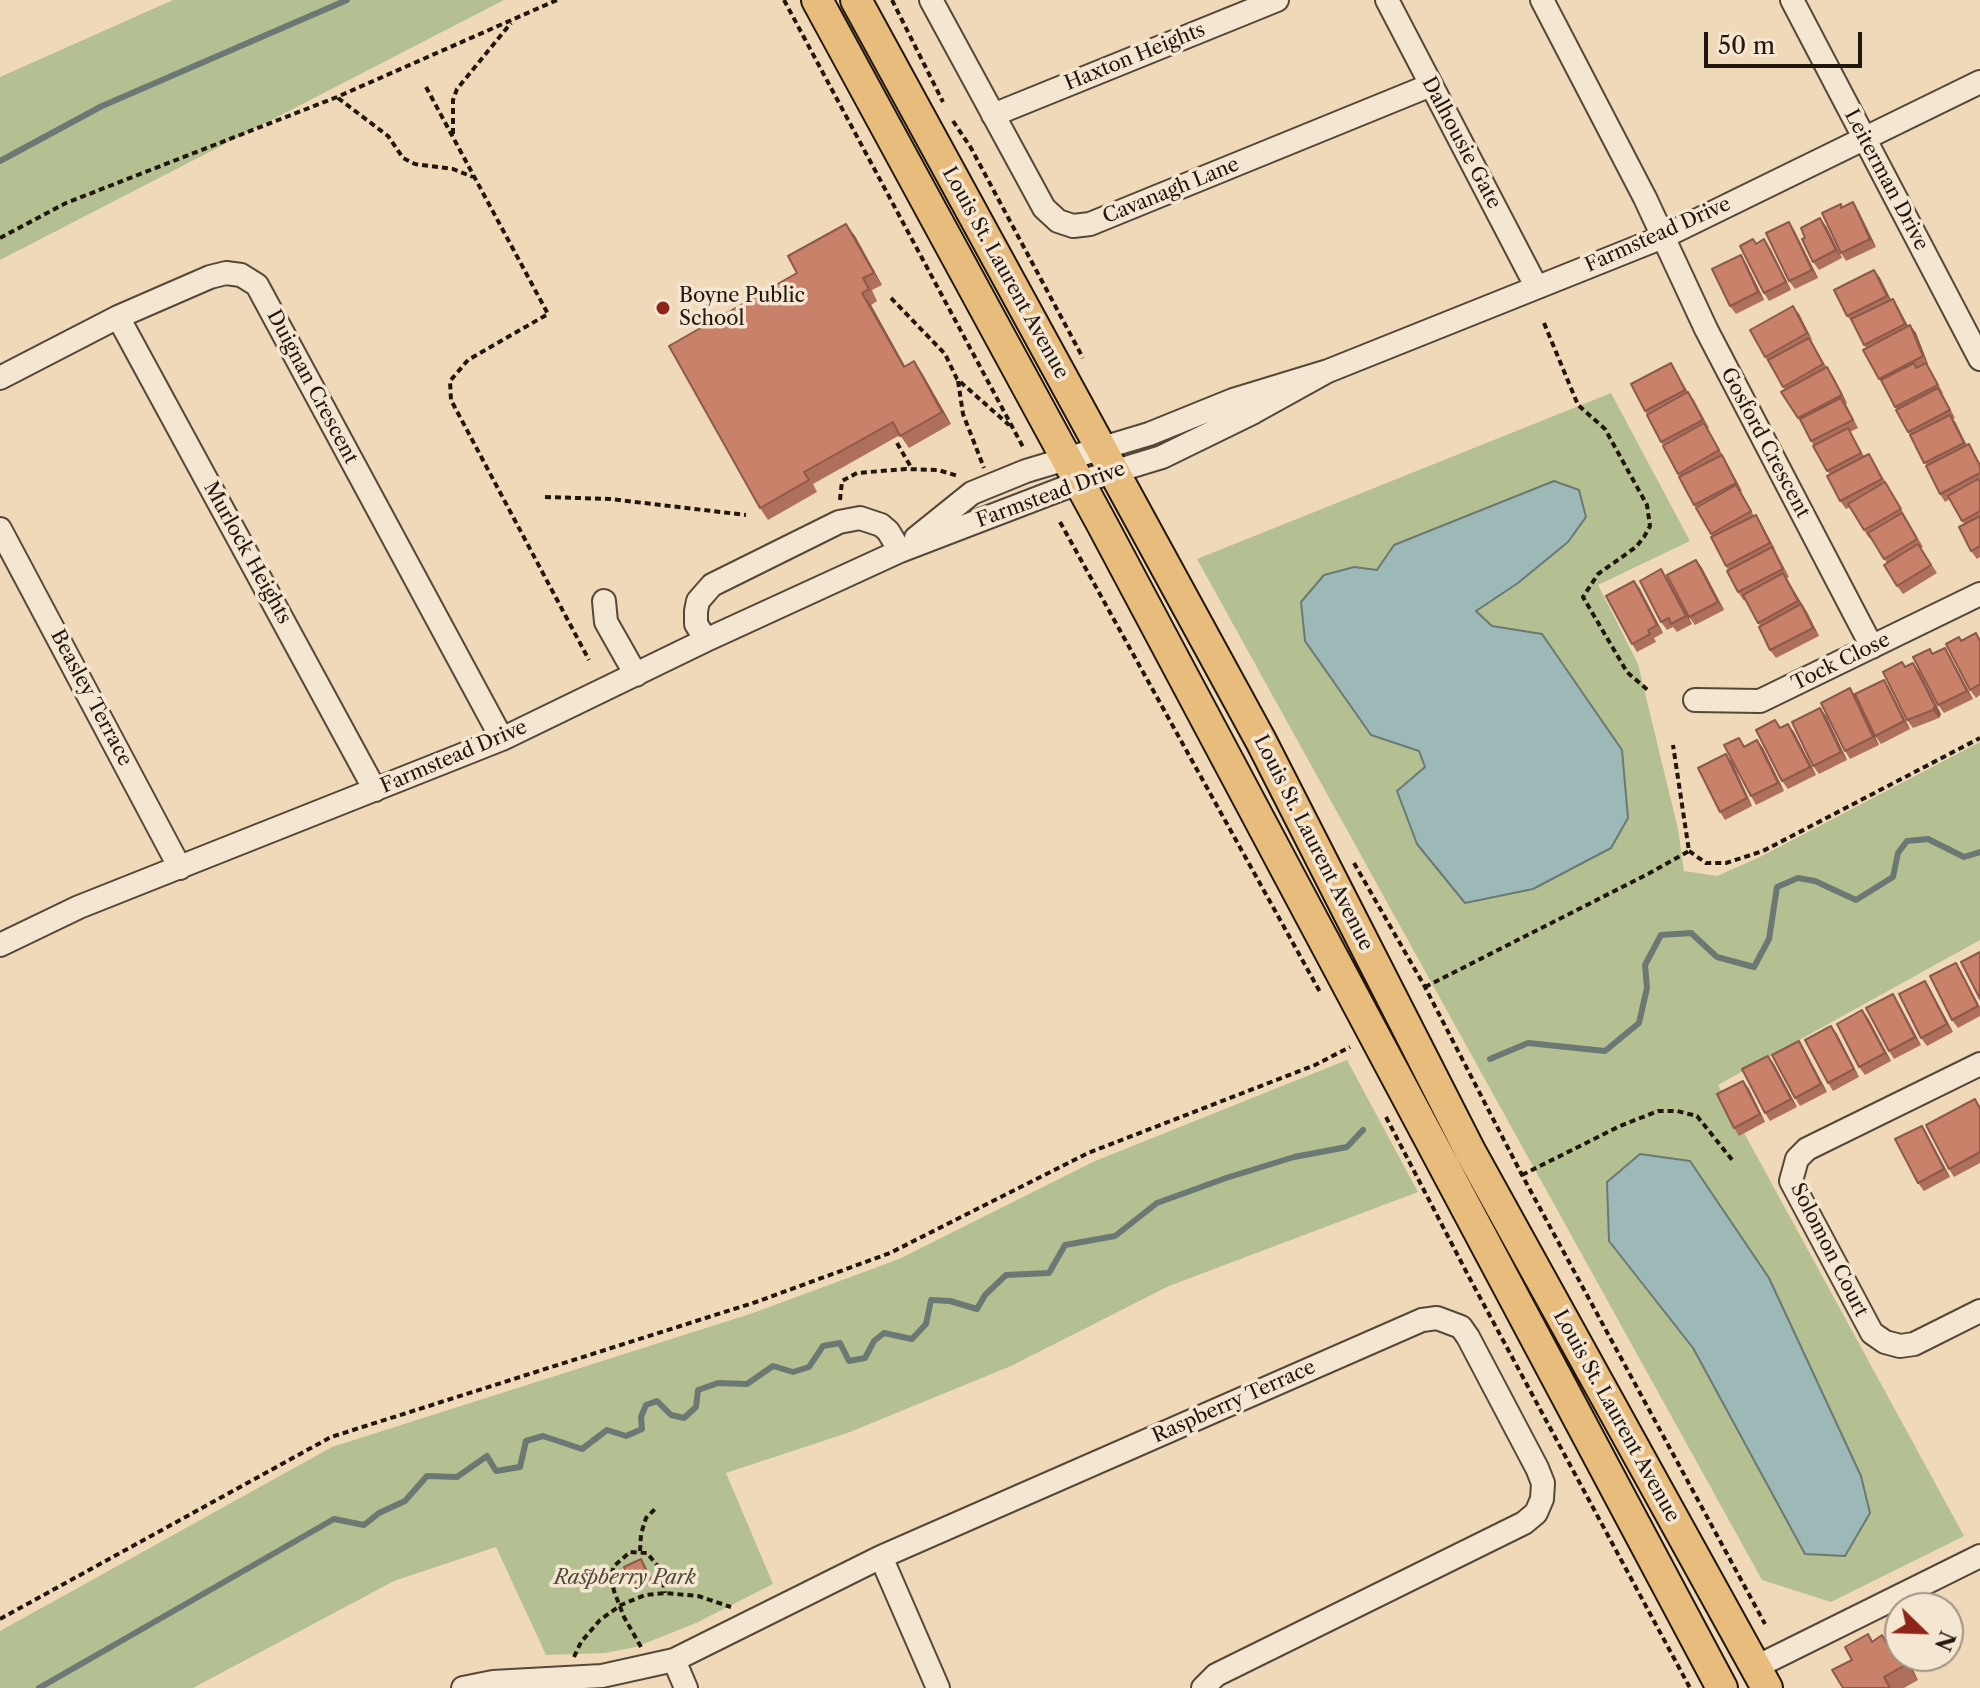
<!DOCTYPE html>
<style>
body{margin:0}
#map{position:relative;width:1980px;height:1688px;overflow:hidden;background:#efd9b9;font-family:"Libre Caslon Text",serif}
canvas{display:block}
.north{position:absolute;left:1884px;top:1592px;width:80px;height:80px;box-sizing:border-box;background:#f5e6d2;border:2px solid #a19384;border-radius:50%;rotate:113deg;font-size:22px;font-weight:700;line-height:32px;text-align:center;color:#22170f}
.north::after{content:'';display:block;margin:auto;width:28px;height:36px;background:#8f2418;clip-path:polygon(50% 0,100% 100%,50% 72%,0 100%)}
.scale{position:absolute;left:1704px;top:32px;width:158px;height:36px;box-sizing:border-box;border:4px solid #22170f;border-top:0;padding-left:10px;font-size:24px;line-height:28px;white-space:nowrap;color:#22170f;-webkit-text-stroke:6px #f5e6d2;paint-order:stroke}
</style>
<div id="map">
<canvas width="1980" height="1688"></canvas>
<div class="north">N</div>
<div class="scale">50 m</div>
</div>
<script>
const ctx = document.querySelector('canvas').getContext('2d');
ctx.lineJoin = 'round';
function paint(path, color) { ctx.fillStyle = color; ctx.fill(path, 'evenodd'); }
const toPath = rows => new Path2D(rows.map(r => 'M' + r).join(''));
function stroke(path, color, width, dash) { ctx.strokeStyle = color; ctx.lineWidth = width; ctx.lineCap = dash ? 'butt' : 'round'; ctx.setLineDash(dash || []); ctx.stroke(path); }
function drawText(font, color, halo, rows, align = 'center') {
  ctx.font = font + ' "Libre Caslon Text",serif'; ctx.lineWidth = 7; ctx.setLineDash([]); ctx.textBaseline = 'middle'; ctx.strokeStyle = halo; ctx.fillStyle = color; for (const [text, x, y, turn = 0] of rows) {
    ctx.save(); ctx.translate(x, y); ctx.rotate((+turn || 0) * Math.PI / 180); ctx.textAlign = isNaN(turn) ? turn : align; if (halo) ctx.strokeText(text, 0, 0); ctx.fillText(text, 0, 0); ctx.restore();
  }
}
const green = toPath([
 [173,0,504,0,0,260,0,77],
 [1611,393,1690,541,1598,585,1638,664,1678,829,1684,871,1717,876,1760,857,1980,742,1980,940,1718,1085,1964,1536,1831,1602,1762,1580,1197,559],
 [1347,1060,1418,1192,1169,1286,1011,1366,850,1432,726,1473,773,1584,696,1623,636,1647,605,1653,546,1655,496,1547,394,1581,193,1688,0,1688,0,1631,332,1447,753,1313,899,1259,1095,1161]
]);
const water = toPath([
 [1554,481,1579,490,1586,517,1568,542,1518,583,1476,611,1492,626,1542,634,1622,750,1628,818,1611,848,1533,889,1465,903,1417,844,1397,791,1425,767,1419,751,1371,735,1305,641,1301,602,1324,575,1354,567,1377,570,1394,545,1554,481],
 [1640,1154,1690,1161,1769,1278,1861,1476,1870,1513,1845,1556,1805,1554,1693,1348,1609,1241,1607,1182,1640,1154]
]);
const stream = toPath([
 [0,161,102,106,347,0],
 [1490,1059,1528,1043,1605,1051,1639,1023,1647,988,1645,965,1661,935,1691,933,1717,957,1754,967,1769,939,1777,887,1798,878,1815,881,1856,900,1893,877,1898,853,1907,841,1928,839,1964,857,1980,852],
 [39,1688,334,1519,364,1525,379,1513,405,1501,427,1476,457,1477,487,1456,496,1471,520,1467,526,1441,543,1436,582,1449,607,1430,626,1436,642,1429,641,1417,646,1405,657,1401,671,1415,684,1418,696,1407,698,1390,718,1383,747,1384,773,1366,793,1372,809,1367,823,1346,840,1343,849,1361,865,1358,874,1341,884,1333,912,1339,926,1324,931,1300,950,1301,977,1309,985,1295,1006,1275,1049,1273,1065,1245,1115,1236,1157,1203,1226,1178,1294,1157,1347,1147,1363,1130]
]);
const path = toPath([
 [784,0,1023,447],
 [892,0,943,102],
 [426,87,548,314,468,360,450,381,451,400,589,660],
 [338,98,388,136,403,158,415,164,453,169,473,177],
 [953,121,971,148,1083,358],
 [453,134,453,100,457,89,511,23],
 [0,238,66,203,337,97,557,0],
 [891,298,945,354,957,379,1009,425],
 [1544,323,1578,405,1605,429,1647,505,1650,526,1644,537,1636,547,1598,574,1583,597,1627,672,1650,692],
 [958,381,963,414,984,468],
 [897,443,912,469],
 [545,497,610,499,746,515],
 [840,500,842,481,857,473,906,469,938,470,958,476],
 [1060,522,1320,992],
 [1689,851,1706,863,1726,863,1763,851,1980,738],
 [1354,863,1425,987,1522,1175,1765,1624],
 [1425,987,1648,874,1689,851,1673,745],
 [1386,1117,1469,1277,1690,1688],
 [1522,1175,1620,1126,1658,1111,1677,1111,1697,1116,1733,1161],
 [640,1551,641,1534,646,1518,657,1507],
 [0,1619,331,1437,756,1302,890,1253,1088,1153,1315,1065,1350,1047],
 [641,1647,624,1617,614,1591,611,1576,614,1566,630,1552,647,1553,661,1570,665,1593],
 [574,1657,581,1642,600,1620,621,1605,645,1595,665,1593,698,1596,731,1607]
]);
const minor = toPath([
 [931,0,1044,208,1058,221,1073,226,1090,224,1431,85],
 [1387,0,1536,286],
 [1542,0,1645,198,1706,329,1872,647],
 [1792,0,1980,359],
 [993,115,1277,0],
 [118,317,375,790],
 [0,378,118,317,210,277,226,273,241,275,257,285,502,739],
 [0,529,180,868],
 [916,538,972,493,1026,471,1149,434,1233,400,1328,371,1663,237,1980,82],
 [604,601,606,622,636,675],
 [706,640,696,624,696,611,698,601,712,585,839,522,860,518,881,525,888,531,900,551],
 [1695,700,1760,701,1980,594],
 [0,945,79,907,502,739,706,640,900,551,1080,482,1162,457,1254,412,1328,371],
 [1980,1064,1807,1149,1797,1159,1791,1181,1872,1333,1885,1342,1900,1346,1914,1344,1980,1311],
 [881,1557,938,1688],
 [674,1660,686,1688],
 [1756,1667,1980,1556],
 [463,1688,493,1682,602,1676,674,1660,881,1557,1422,1320,1437,1318,1461,1327,1468,1337,1537,1468,1543,1483,1542,1499,1536,1513,1524,1523,1216,1675,1203,1688]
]);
const major = toPath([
 [817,0,1102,524,1722,1688],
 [856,0,1261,741,1470,1151,1767,1688]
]);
const wall = toPath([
 [1841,204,1843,207,1858,210,1876,247,1846,261,1841,253],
 [1826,226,1842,258,1819,270,1813,262],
 [1794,230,1818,278,1795,289,1789,281],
 [855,236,882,285,872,290,877,301,871,305,905,366,922,373,951,424,909,448,900,435,813,484,817,492,768,520,760,508],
 [1753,239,1756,244,1770,248,1791,290,1769,301,1764,293],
 [1746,263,1764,300,1736,314,1730,306],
 [1874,270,1880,278,1891,300,1893,299,1898,307,1908,326,1910,325,1916,333,1928,364,1927,364,1943,393,1942,393,1955,418,1953,419,1967,445,1969,444,1980,463,1980,557,1977,559,1971,551,1964,524,1950,499,1945,502,1940,494,1927,466,1908,432,1897,410,1885,387,1879,379,1866,348,1854,324,1847,316],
 [1799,314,1812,342,1827,368,1833,376,1847,403,1846,404,1858,428,1850,432,1864,456,1869,454,1874,462,1923,547,1921,548,1937,573,1903,594,1897,586,1887,563,1871,537,1869,538,1864,530,1850,507,1846,509,1840,501,1830,475,1814,446,1798,418,1785,390,1765,357],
 [1671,363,1688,392,1694,400,1709,428,1707,429,1742,491,1741,491,1754,516,1756,515,1761,523,1789,577,1787,578,1819,636,1776,658,1770,650,1760,626,1745,600,1744,601,1738,592,1713,537,1694,505,1645,411],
 [1696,560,1702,568,1724,610,1695,625,1689,617],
 [1661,569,1667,578,1692,624,1677,632,1673,627,1667,630,1661,622],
 [1634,581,1640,589,1663,633,1654,638,1656,642,1637,652,1632,644],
 [1980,639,1980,695,1976,698,1970,690,1962,640],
 [1930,649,1933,654,1950,656,1973,699,1944,713,1938,705],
 [1902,662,1906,667,1919,671,1941,714,1939,718,1913,728,1907,720],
 [1884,680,1889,688,1910,729,1881,744,1875,736],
 [1850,688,1855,696,1879,745,1850,759,1845,751],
 [1820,708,1826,716,1847,760,1819,774,1813,766],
 [1781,728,1794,732,1816,775,1788,789,1782,781],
 [1757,740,1763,748,1784,791,1756,805,1751,796,1745,747],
 [1732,762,1752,806,1725,820,1720,812],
 [1956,963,1961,971,1980,1007,1980,1016,1958,1028,1952,1020],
 [1925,981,1930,989,1953,1032,1927,1046,1921,1038],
 [1898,1002,1921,1045,1894,1059,1889,1051],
 [1868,1018,1891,1061,1865,1075,1859,1067],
 [1831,1026,1837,1034,1859,1077,1833,1091,1828,1083],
 [1799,1041,1804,1049,1827,1092,1800,1106,1795,1098],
 [1768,1056,1774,1064,1797,1107,1770,1121,1765,1113],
 [1743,1081,1749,1089,1765,1122,1739,1136,1734,1128],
 [1975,1099,1980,1106,1980,1163,1954,1177,1949,1169],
 [1922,1126,1927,1134,1950,1177,1924,1191,1918,1183],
 [644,1563,652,1580,634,1588,631,1584],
 [1882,1635,1888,1643,1894,1639,1900,1647,1900,1656,1906,1656,1918,1680,1904,1688,1843,1688,1852,1660,1873,1641]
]);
const shadedWall = toPath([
 [1853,202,1858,210,1876,247,1870,239],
 [1820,218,1826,226,1842,258,1836,250],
 [1789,222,1794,230,1818,278,1812,270],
 [846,224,855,236,882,285,874,273],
 [1764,239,1770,248,1791,290,1786,282],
 [1741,255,1746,263,1764,300,1758,292],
 [1874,270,1880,278,1893,304,1887,296],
 [862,293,871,305,912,379,904,367],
 [1893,299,1898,307,1911,332,1905,324],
 [1793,306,1799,314,1813,341,1807,333],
 [1910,325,1916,333,1928,364,1923,356],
 [914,361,922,373,951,424,942,412],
 [1827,367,1833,376,1847,403,1842,395],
 [1950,415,1956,423,1969,451,1964,443],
 [1704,423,1727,463,1742,491,1736,483],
 [1756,515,1761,523,1776,551,1770,543],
 [1696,560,1702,568,1724,610,1718,602],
 [1661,569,1667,578,1692,624,1686,616],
 [1783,573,1807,612,1819,636,1813,628],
 [1634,581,1640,589,1663,633,1657,625],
 [1945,648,1950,656,1973,699,1967,691],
 [1913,663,1919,671,1941,714,1939,718,1933,710],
 [1884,680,1889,688,1910,729,1904,721],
 [1850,688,1855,696,1879,745,1873,737],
 [1820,708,1826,716,1847,760,1841,752],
 [1788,724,1794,732,1816,775,1810,767],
 [1757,740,1763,748,1784,791,1778,783],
 [1726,754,1732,762,1752,806,1747,798],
 [1925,981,1930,989,1953,1032,1947,1024],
 [1893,994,1898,1002,1921,1045,1915,1037],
 [1862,1010,1868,1018,1891,1061,1885,1053],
 [1831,1026,1837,1034,1859,1077,1854,1069],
 [1799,1041,1804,1049,1827,1092,1821,1084],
 [1768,1056,1774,1064,1797,1107,1791,1099],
 [1743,1081,1749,1089,1765,1122,1760,1114],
 [1922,1126,1927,1134,1950,1177,1944,1169],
 [1903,1656,1906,1656,1918,1680,1907,1664]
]);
const building = toPath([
 [1853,202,1870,239,1841,253,1822,213,1841,204,1841,208,1853,202],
 [1820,218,1836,250,1813,262,1802,239,1805,238,1801,228,1820,218],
 [1789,222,1812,270,1789,281,1766,233,1789,222],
 [846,224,874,273,863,278,869,289,862,293,904,367,914,361,942,412,900,436,893,422,804,472,809,480,760,508,669,346,797,273,788,256,846,224],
 [1753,239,1756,244,1764,239,1786,282,1764,293,1740,246,1753,239],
 [1741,255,1758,292,1730,306,1712,269,1741,255],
 [1874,270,1887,296,1847,316,1834,290,1874,270],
 [1893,299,1905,324,1864,345,1851,319,1893,299],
 [1793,306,1807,333,1765,357,1750,330,1793,306],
 [1910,325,1923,356,1879,379,1863,350,1910,325],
 [1809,338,1823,364,1783,387,1768,360,1809,338],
 [1671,363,1685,390,1645,411,1631,384,1671,363],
 [1914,363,1916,368,1926,363,1938,385,1895,407,1881,380,1914,363],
 [1827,367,1842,395,1798,418,1781,392,1827,367],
 [1938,388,1950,410,1908,432,1896,410,1938,388],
 [1688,392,1703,420,1661,442,1647,415,1688,392],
 [1841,398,1853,420,1811,441,1800,419,1841,398],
 [1950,415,1964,443,1924,463,1910,435,1950,415],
 [1704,423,1719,450,1678,474,1663,446,1704,423],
 [1848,428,1861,453,1827,471,1813,446,1848,428],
 [1969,444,1980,466,1980,473,1940,494,1926,466,1969,444],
 [1869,454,1882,479,1840,501,1827,476,1869,454],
 [1722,455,1736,483,1694,505,1679,477,1722,455],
 [1978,479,1980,482,1980,511,1962,521,1948,496,1978,479],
 [1885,482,1901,509,1864,530,1848,504,1885,482],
 [1736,485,1751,511,1711,534,1696,508,1736,485],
 [1902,513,1917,539,1884,559,1868,533,1902,513],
 [1756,515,1770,543,1726,566,1711,537,1756,515],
 [1980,516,1980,546,1971,551,1959,527,1980,516],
 [1918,544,1931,565,1897,586,1884,565,1918,544],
 [1772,547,1783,569,1738,592,1727,571,1772,547],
 [1696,560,1718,602,1689,617,1667,575,1696,560],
 [1661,569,1686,616,1671,624,1669,618,1661,622,1640,581,1661,569],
 [1783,573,1798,601,1758,623,1743,595,1783,573],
 [1634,581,1657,625,1648,630,1650,634,1632,644,1606,596,1634,581],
 [1801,604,1813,628,1770,650,1759,627,1801,604],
 [1976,633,1980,641,1980,684,1970,690,1946,644,1959,637,1961,641,1976,633],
 [1945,648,1967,691,1938,705,1913,657,1930,649,1932,654,1945,648],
 [1902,662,1905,667,1913,663,1935,706,1933,710,1907,720,1883,672,1902,662],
 [1884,680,1904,721,1875,736,1855,694,1884,680],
 [1850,688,1873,737,1845,751,1821,703,1850,688],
 [1820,708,1841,752,1813,766,1792,722,1820,708],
 [1775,720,1780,728,1788,724,1810,767,1782,781,1756,730,1775,720],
 [1739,738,1744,747,1757,740,1778,783,1751,796,1724,745,1739,738],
 [1726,754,1747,798,1720,812,1698,768,1726,754],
 [1980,952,1980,999,1961,962,1980,952],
 [1956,963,1978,1006,1952,1020,1930,976,1956,963],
 [1925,981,1947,1024,1921,1038,1899,994,1925,981],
 [1893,994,1915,1037,1889,1051,1866,1008,1893,994],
 [1862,1010,1885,1053,1859,1067,1837,1024,1862,1010],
 [1831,1026,1854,1069,1828,1083,1805,1040,1831,1026],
 [1799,1041,1821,1084,1795,1098,1772,1055,1799,1041],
 [1768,1056,1791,1099,1765,1113,1742,1069,1768,1056],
 [1743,1081,1760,1114,1734,1128,1717,1094,1743,1081],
 [1975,1099,1980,1109,1980,1152,1949,1169,1926,1125,1975,1099],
 [1922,1126,1944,1169,1918,1183,1895,1139,1922,1126],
 [641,1559,649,1576,631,1584,624,1567,641,1559],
 [1868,1634,1872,1642,1882,1635,1887,1644,1894,1639,1900,1650,1900,1656,1903,1656,1907,1664,1884,1677,1890,1688,1843,1688,1832,1670,1852,1660,1845,1647,1868,1634]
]);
const markers = [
 [663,308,8,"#8f2418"]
];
const streetNames = [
 ["Haxton Heights",1135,57,-22],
 ["Dalhousie Gate",1461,143,62],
 ["Leiterman Drive",1886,180,62],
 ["Cavanagh Lane",1171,191,-22],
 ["Farmstead Drive",1658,235,-24],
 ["Louis St. Laurent Avenue",1005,273,61],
 ["Duignan Crescent",312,387,62],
 ["Gosford Crescent",1765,443,62],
 ["Farmstead Drive",1051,495,-20],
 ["Murlock Heights",247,553,61],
 ["Tock Close",1841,662,-26],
 ["Beasley Terrace",91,698,62],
 ["Farmstead Drive",454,757,-23],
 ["Louis St. Laurent Avenue",1313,843,63],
 ["Solomon Court",1829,1250,63],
 ["Raspberry Terrace",1234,1402,-24],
 ["Louis St. Laurent Avenue",1616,1416,61]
];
const poiNames = [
 ["Boyne Public",679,296],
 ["School",679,319]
];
const parkNames = [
 ["Raspberry Park",625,1578]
];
paint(green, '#b5c092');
paint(water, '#9cb9b8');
stroke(water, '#6b7874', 2);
stroke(stream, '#6b7874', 6);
stroke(minor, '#55483a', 26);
stroke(major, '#22170f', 34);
stroke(path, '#22170f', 4, [6, 4]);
stroke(minor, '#f5e6d2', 22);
stroke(major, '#e8bc7c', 30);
paint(wall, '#ae6f5b');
paint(shadedWall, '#8d5a4a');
paint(building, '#ca816a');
stroke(building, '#8d5a4a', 2);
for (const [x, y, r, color] of markers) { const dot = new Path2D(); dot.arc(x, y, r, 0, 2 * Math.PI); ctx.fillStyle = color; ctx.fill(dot); stroke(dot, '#f5e6d2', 3); }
drawText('20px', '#22170f', '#f5e6d2', streetNames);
drawText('20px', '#22170f', '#f5e6d2', poiNames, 'left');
drawText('italic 20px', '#4e4a36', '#f5e6d2', parkNames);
</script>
